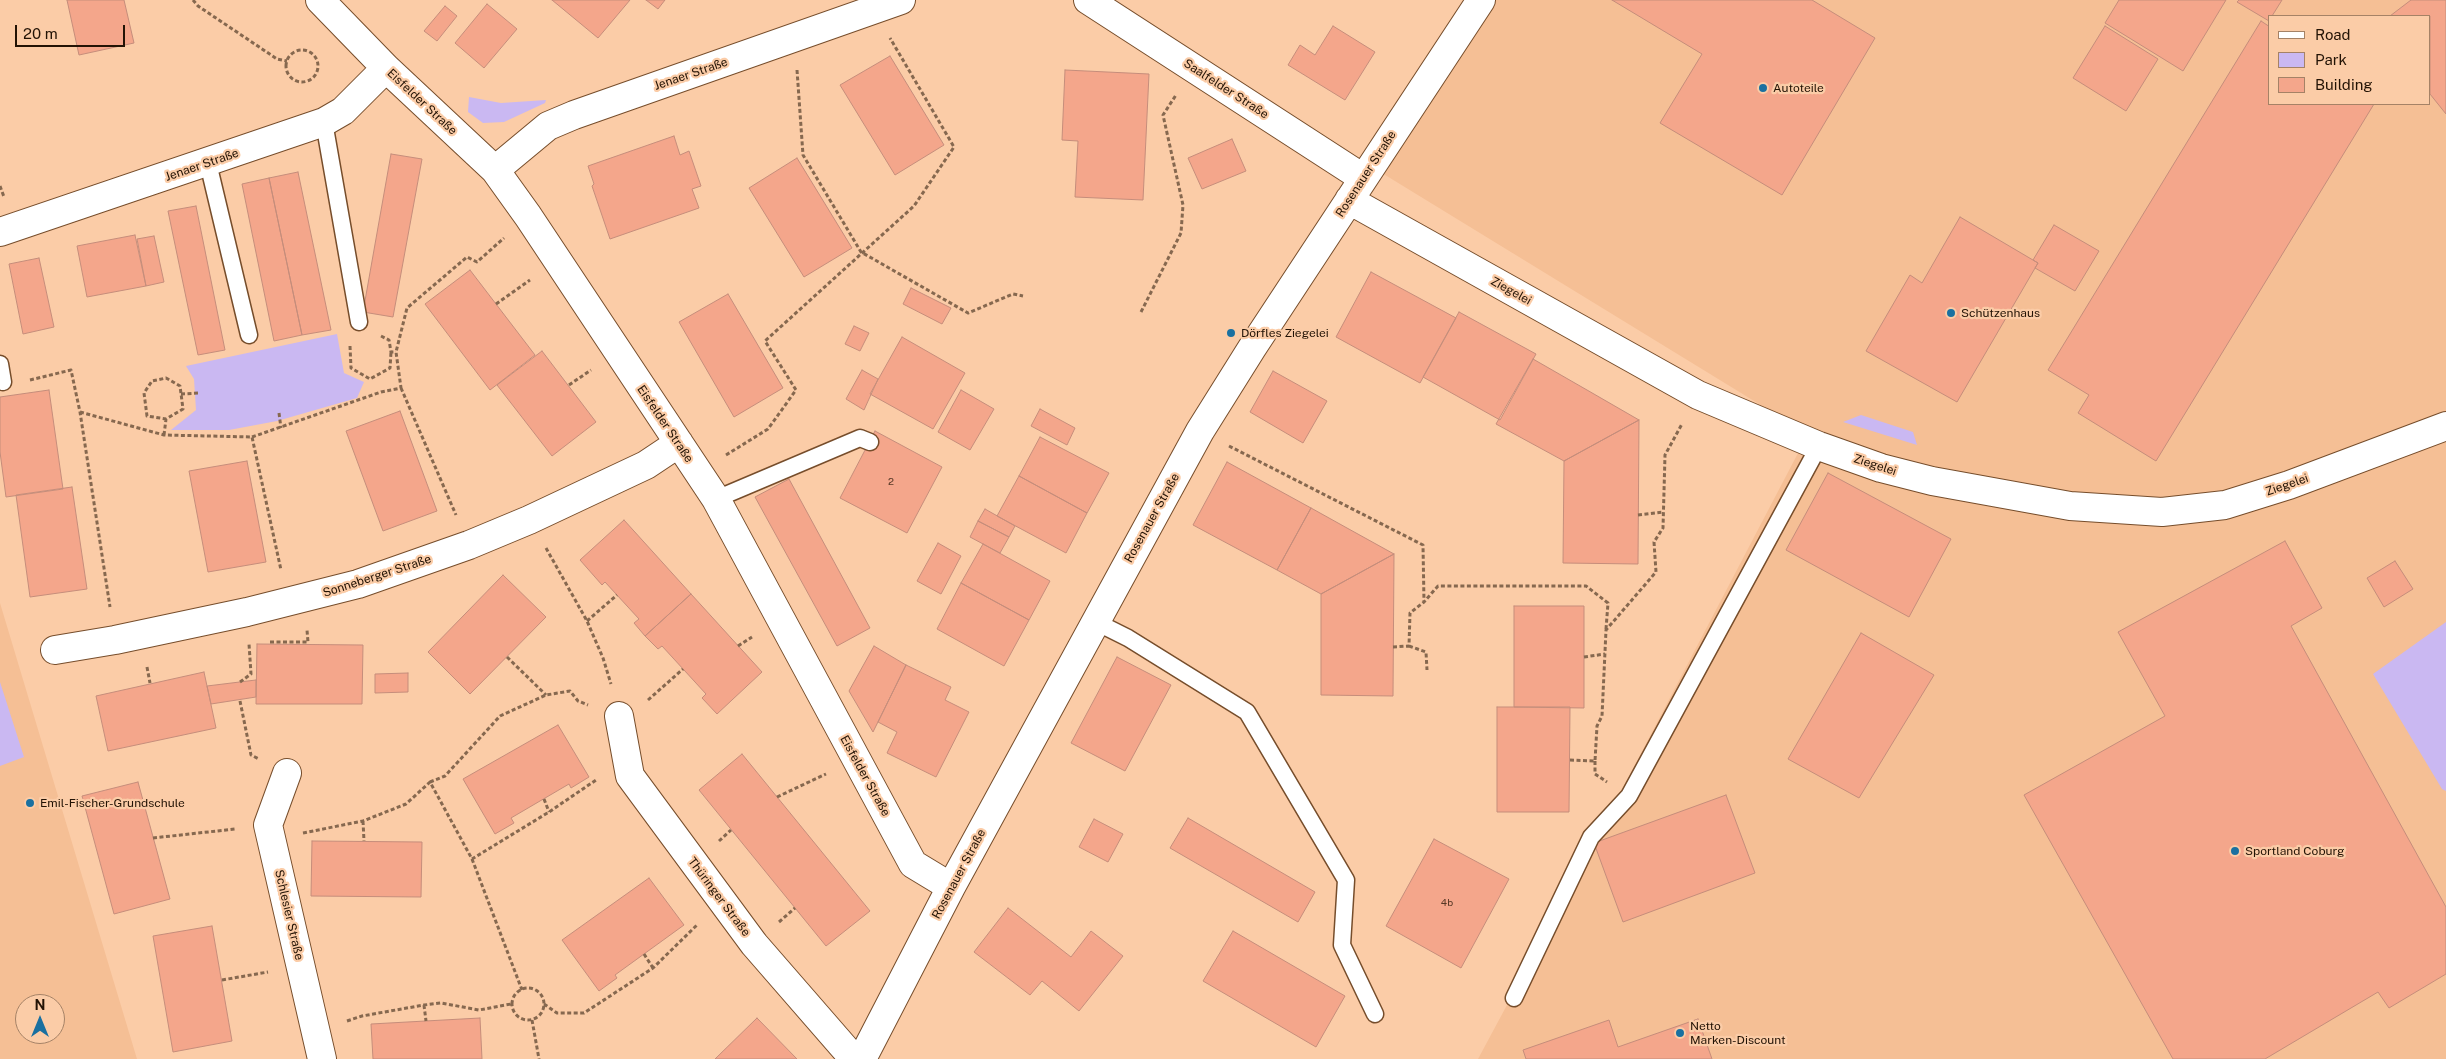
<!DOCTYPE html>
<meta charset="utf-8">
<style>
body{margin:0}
#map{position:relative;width:2446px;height:1059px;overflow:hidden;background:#fbcca7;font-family:"Public Sans",sans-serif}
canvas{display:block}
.legend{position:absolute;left:2268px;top:15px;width:162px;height:90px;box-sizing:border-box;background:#fbcca7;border:1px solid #a58266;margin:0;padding:6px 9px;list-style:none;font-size:15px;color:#231305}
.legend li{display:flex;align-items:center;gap:10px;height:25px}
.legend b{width:25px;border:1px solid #a58266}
.north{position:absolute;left:15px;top:994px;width:50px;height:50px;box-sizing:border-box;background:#fbcca7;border:1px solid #a58266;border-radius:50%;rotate:0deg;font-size:14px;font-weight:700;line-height:20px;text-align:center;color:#231305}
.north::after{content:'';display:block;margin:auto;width:18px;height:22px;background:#1a70a0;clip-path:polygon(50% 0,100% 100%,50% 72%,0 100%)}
.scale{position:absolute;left:15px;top:25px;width:110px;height:22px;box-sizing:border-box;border:2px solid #231305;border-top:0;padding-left:6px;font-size:15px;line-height:18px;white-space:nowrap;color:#231305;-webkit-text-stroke:4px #fbcca7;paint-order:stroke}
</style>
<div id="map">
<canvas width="2446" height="1059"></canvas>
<ul class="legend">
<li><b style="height:6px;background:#fff"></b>Road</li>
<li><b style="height:14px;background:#cab8f2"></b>Park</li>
<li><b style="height:14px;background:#f4a68b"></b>Building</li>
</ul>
<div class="north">N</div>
<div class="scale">20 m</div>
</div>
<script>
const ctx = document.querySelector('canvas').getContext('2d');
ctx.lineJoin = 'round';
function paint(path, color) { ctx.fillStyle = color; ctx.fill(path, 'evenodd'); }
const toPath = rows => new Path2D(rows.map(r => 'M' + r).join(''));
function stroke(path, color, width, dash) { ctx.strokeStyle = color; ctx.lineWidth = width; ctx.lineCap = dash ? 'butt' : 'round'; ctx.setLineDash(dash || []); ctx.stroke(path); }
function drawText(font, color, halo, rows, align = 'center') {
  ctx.font = font + ' "Public Sans",sans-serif'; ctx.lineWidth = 4.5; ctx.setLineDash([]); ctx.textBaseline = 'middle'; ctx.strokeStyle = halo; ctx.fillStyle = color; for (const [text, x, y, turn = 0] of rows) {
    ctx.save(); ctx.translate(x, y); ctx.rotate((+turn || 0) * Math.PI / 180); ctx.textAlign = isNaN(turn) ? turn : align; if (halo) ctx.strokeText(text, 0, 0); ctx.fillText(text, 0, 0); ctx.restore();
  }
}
const built = toPath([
 [1469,0,2446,0,2446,1059,1478,1059,1594,843,1808,434,1377,170],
 [2270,16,2430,16,2430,104,2270,104],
 [0,603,137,1059,0,1059],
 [25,1004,55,1004,55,1034,25,1034]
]);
const green = toPath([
 [469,97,501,103,546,100,545,103,504,122,483,123,468,112],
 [337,334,344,373,364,382,357,398,277,421,229,430,171,430,196,410,194,379,186,366],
 [1861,415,1913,432,1917,445,1843,422],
 [2446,622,2446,791,2442,789,2373,674],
 [0,682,24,757,0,766]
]);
const building = toPath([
 [67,0,124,0,134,43,79,55,67,0],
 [552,0,630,0,598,38,552,0],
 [646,0,665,0,658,9,646,0],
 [1612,0,1812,0,1875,38,1782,195,1660,123,1702,54,1612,0],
 [2119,0,2226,0,2183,71,2105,23,2119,0],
 [2239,0,2282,0,2272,16,2270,16,2269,21,2237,2,2239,0],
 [2411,0,2446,0,2446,114,2430,94,2430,16,2390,16,2411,0],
 [487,4,517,29,484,68,455,43,487,4],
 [445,6,457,16,437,41,424,31,445,6],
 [2261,21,2270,27,2270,104,2374,104,2156,461,2078,413,2089,395,2048,370,2261,21],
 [1333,26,1375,52,1345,100,1288,65,1300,45,1315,55,1333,26],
 [2105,26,2158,59,2126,111,2073,78,2105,26],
 [890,56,944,145,895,175,840,85,890,56],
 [1065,70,1149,74,1143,200,1075,197,1078,141,1062,140,1065,70],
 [674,136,680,155,689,151,701,186,692,189,699,208,610,239,592,186,594,184,588,166,674,136],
 [1232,139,1246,171,1202,189,1188,158,1232,139],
 [391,154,422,159,393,317,363,312,391,154],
 [797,158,852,248,804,277,749,188,797,158],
 [298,172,331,330,302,335,269,178,298,172],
 [269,178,302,335,274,341,242,184,269,178],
 [196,206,225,350,198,355,168,211,196,206],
 [1960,217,2038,263,1957,402,1866,351,1910,275,1922,283,1960,217],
 [2054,225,2099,251,2075,291,2035,268,2038,263,2033,260,2054,225],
 [135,235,146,286,87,297,77,246,135,235],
 [154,236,164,282,146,286,137,239,154,236],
 [39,258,54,327,23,334,9,264,39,258],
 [470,270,535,355,490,390,425,304,470,270],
 [1371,272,1456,318,1420,383,1336,337,1371,272],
 [911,288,951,308,942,324,903,304,911,288],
 [728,294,783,388,734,417,679,322,728,294],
 [1459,312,1536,354,1500,420,1423,377,1459,312],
 [854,326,869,333,860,351,845,344,854,326],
 [902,337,965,373,933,429,870,394,902,337],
 [542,351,596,422,552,456,497,385,542,351],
 [1533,359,1587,390,1639,420,1564,461,1496,424,1533,359],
 [862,370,878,379,864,410,846,399,862,370],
 [1273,371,1327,401,1303,443,1250,412,1273,371],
 [49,390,63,489,6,497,0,452,0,397,49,390],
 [961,390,994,409,970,450,938,432,961,390],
 [1040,409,1075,428,1067,445,1031,426,1040,409],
 [400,411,437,511,383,531,346,431,400,411],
 [1639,420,1638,564,1563,563,1564,461,1639,420],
 [875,431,942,467,907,533,840,498,875,431],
 [1040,437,1109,473,1087,513,1019,476,1040,437],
 [247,461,266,562,208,572,189,471,247,461],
 [1227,462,1311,508,1277,570,1193,525,1227,462],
 [1828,473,1951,539,1909,617,1786,550,1828,473],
 [1019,476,1087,513,1066,553,997,516,1019,476],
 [789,479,870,628,837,646,755,497,789,479],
 [72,487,87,589,30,597,16,495,72,487],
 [1311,508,1347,528,1394,554,1321,594,1277,570,1311,508],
 [985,509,1015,526,1009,537,978,521,985,509],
 [624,520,691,594,645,636,634,623,639,619,605,582,602,585,580,560,624,520],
 [978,521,1009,537,1000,553,970,537,978,521],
 [2285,541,2322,608,2291,626,2446,907,2446,974,2389,1008,2378,992,2265,1059,2173,1059,2024,795,2165,716,2118,632,2285,541],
 [938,543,961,556,941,594,917,581,938,543],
 [983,544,1050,581,1029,620,961,583,983,544],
 [1394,554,1393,696,1321,695,1321,594,1394,554],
 [2395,561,2413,589,2384,607,2367,578,2395,561],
 [503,575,546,617,470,694,428,652,503,575],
 [961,583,1029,620,1004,666,937,629,961,583],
 [691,594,762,672,717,714,702,698,706,694,662,646,658,649,645,636,691,594],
 [1514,606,1584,606,1584,708,1514,707,1514,606],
 [1861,633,1934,675,1859,798,1788,759,1861,633],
 [257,644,363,645,362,704,256,704,257,644],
 [874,646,906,665,873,732,849,691,874,646],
 [1117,657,1171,685,1125,771,1071,743,1117,657],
 [906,665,951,687,945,700,969,712,936,777,887,753,897,732,878,722,906,665],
 [204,672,216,728,108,751,96,696,204,672],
 [408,673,408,692,375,693,375,674,408,673],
 [256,680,256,697,211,704,207,686,256,680],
 [1497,707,1570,707,1569,812,1497,812,1497,707],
 [558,725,589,777,571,788,569,784,511,818,514,823,495,834,463,779,558,725],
 [742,754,870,911,826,946,699,790,742,754],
 [138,782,170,899,114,914,82,796,138,782],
 [1726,795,1755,873,1623,922,1594,843,1726,795],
 [1188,818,1315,892,1298,922,1170,848,1188,818],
 [1094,819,1123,834,1108,862,1079,847,1094,819],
 [1434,839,1509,879,1461,968,1386,926,1434,839],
 [312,841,422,842,421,897,311,896,312,841],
 [649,878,684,925,615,975,617,978,599,991,562,940,649,878],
 [1008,908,1071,957,1091,931,1123,956,1079,1011,1042,981,1030,995,974,952,1008,908],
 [212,926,232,1041,173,1052,153,936,212,926],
 [1233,931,1345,996,1316,1047,1203,981,1233,931],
 [480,1018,482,1059,373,1059,371,1024,480,1018],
 [757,1018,797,1059,715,1059,757,1018],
 [1698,1019,1712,1059,1526,1059,1523,1050,1609,1020,1618,1047,1698,1019]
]);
const path = toPath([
 [193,0,198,6,277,59,287,61],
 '286 66a16 16 0 1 1 32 0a16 16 0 1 1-32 0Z',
 [797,70,803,155,861,252,968,313,1013,294,1023,296],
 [0,186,4,197],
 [496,304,530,280],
 [1141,312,1181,233,1183,205,1163,115,1176,95],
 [381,336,389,340,391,352,396,352],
 [350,346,351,368,370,379,390,368,391,352],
 [30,380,71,370,80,412,110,607],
 [569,385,591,370],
 [401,388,456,515],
 [181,394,199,393],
 [80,412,164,435,252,437,281,570],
 [279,413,281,428],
 [164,435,166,419,183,409,180,386,166,378,152,381,144,393,147,416,166,419],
 [252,437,381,392,401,388,396,352,407,308,467,257,477,262,504,238],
 [1229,446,1423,545,1424,602],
 [726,455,768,429,796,390,765,341,914,206,954,147,890,38],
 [1638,515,1663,512],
 [546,548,587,621,603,658,611,684],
 [587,621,617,595],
 [270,642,308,642,307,630],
 [738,646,752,637],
 [1409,646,1426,652,1427,670],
 [1393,647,1409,646,1410,613,1424,602,1438,586,1586,586,1608,603,1606,629],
 [507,657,546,695],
 [1584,657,1605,654],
 [147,667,150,683],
 [240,682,251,674,249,644],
 [648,700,683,669],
 [240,701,251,755,259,759],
 [1570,760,1595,761,1597,726,1602,716,1606,630,1656,572,1654,542,1663,528,1665,455,1682,424],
 [1595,761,1595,774,1607,782],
 [430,782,445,776,500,716,546,695,570,691,578,701,588,705],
 [777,797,826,774],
 [544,799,549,812],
 [363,821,364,841],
 [303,833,363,821,406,804,430,782,472,859,549,812,596,780],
 [153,838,235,829],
 [719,841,731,830],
 [472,859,522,990],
 [779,922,795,908],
 [644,954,653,968],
 [222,980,268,972],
 '512 1004a16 16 0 1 1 32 0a16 16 0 1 1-32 0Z',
 [544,1004,557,1013,584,1013,653,968,698,924],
 [424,1005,426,1021],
 [532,1020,539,1059],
 [347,1021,362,1016,424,1005,441,1003,479,1010,511,1004]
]);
const lane = toPath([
 [324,122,359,322],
 [208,163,249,335],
 [0,364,3,382],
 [716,499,860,438,870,442],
 [1096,622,1128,638,1247,712,1346,880,1342,945,1375,1014],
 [1514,998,1591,837,1629,796,1819,446]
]);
const street = toPath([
 [320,0,386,68,495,170,528,216,716,499,913,864,951,887],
 [1088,0,1363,178],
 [495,170,548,126,574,115,901,0],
 [1349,200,1698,395,1819,446,1881,468,1932,481,2070,506,2162,512,2225,505,2289,485,2446,426],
 [0,232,324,122,343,111,386,68],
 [55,650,115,640,247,612,358,584,469,545,529,520,646,465,679,443],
 [619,716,630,776,754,944,854,1059],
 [287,773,268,825,322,1059],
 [862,1059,951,887,1200,431,1252,348,1481,0]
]);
const markers = [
 [1763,88,5,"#1a70a0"],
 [1951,313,5,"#1a70a0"],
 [1231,333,5,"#1a70a0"],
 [30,803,5,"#1a70a0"],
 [2235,851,5,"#1a70a0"],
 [1680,1033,5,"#1a70a0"]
];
const numberNames = [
 ["2",891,482],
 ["4b",1447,903]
];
const streetNames = [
 ["Jenaer Straße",691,74,-19],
 ["Saalfelder Straße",1226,89,33],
 ["Eisfelder Straße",422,102,43],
 ["Jenaer Straße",202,165,-19],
 ["Rosenauer Straße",1366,174,-57],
 ["Ziegelei",1511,291,29],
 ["Eisfelder Straße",665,424,56],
 ["Ziegelei",1875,465,18],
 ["Ziegelei",2287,485,-19],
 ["Rosenauer Straße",1152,518,-61],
 ["Sonneberger Straße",377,576,-18],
 ["Eisfelder Straße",865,776,61],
 ["Rosenauer Straße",959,874,-62],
 ["Thüringer Straße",719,897,53],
 ["Schlesier Straße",289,915,77]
];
const poiNames = [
 ["Autoteile",1773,88],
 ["Schützenhaus",1961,313],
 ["Dörfles Ziegelei",1241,333],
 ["Emil-Fischer-Grundschule",40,803],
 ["Sportland Coburg",2245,851],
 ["Netto",1690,1026],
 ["Marken-Discount",1690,1040]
];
paint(built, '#f5bf95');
paint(green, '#cab8f2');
paint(building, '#f4a68b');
stroke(building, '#c58d7b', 1);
stroke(lane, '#764d2b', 19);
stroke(street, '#764d2b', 30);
stroke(path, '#86684f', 3, [4, 2.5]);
stroke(lane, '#fff', 16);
stroke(street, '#fff', 28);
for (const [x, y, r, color] of markers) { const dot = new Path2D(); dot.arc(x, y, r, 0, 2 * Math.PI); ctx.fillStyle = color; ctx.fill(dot); stroke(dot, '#fbcca7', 2); }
drawText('10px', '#573826', null, numberNames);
drawText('12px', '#231305', '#fbcca7', streetNames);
drawText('12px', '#231305', '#fbcca7', poiNames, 'left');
</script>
